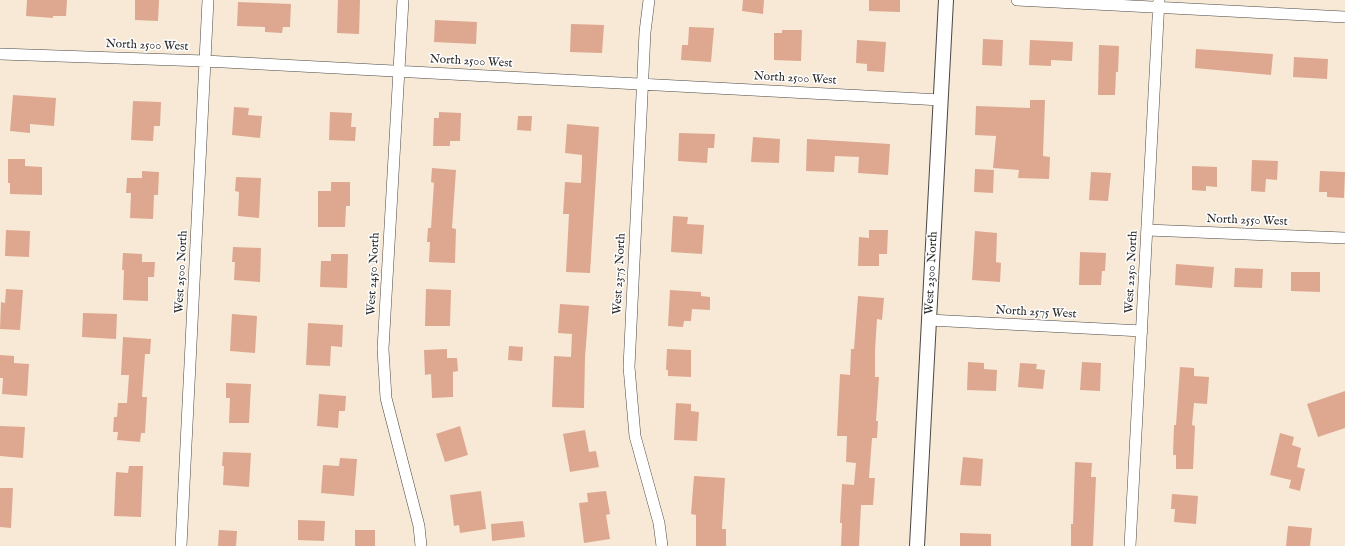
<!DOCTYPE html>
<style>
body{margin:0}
canvas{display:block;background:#f7e9d6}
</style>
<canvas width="1345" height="546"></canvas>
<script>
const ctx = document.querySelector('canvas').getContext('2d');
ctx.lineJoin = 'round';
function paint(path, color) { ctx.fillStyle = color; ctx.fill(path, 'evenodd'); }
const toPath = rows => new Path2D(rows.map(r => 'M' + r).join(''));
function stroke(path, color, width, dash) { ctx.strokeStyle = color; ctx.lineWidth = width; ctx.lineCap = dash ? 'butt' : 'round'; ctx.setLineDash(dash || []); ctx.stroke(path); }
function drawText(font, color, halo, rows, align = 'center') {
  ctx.font = font + ' "IM FELL English",serif'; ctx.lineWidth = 3; ctx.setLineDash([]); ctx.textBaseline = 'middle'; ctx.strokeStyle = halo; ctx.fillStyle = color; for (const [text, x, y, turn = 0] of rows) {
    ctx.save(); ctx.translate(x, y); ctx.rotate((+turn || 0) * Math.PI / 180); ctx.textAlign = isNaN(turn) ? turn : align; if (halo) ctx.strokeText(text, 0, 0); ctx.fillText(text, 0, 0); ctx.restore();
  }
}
const building = toPath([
 [27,0,67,0,66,16,53,16,53,18,26,16],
 [135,0,159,0,158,21,135,20],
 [338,0,360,0,359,34,337,33],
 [743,0,764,0,763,14,742,11],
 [869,0,900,0,900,12,869,11],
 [238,2,291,4,290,27,283,27,282,33,265,32,265,27,237,26],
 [435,20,477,22,476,44,434,42],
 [571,24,604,25,602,53,570,52],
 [689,27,714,28,711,62,681,60,682,45,688,45],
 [782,30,802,30,801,61,774,60,774,33,782,33],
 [983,39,1003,40,1002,66,982,65],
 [857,40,886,42,884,72,867,71,867,64,856,63],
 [1030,40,1073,42,1072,61,1051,60,1051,66,1029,65],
 [1099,45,1119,46,1118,72,1116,72,1115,95,1098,95],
 [1196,49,1273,54,1271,75,1195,68],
 [1294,57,1328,59,1327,79,1293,77],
 [13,95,56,98,54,126,30,124,30,133,10,131],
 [1030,100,1045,100,1043,156,1050,157,1049,179,1018,178,1019,170,993,168,996,136,975,135,976,106,1030,108],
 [133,101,161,102,160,126,154,126,153,141,131,140],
 [234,107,249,108,248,115,262,116,260,138,232,135],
 [330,112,352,113,351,127,356,127,355,141,329,140],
 [439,112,461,113,460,141,450,141,450,146,433,146,434,118,439,118],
 [518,116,532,116,531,131,517,130],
 [567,124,599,127,590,273,566,272,569,214,563,214,565,182,581,183,582,162,582,155,565,153],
 [679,133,715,134,714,148,708,148,707,163,678,161],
 [753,137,780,139,779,163,751,162],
 [807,139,890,144,888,175,858,173,859,157,835,156,834,172,806,171],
 [8,159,25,159,25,166,42,167,42,195,10,194,10,183,8,183],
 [1252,160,1278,161,1277,180,1266,179,1265,192,1251,191],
 [1192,166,1217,167,1217,187,1206,186,1206,191,1192,190],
 [432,168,456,170,452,228,456,229,455,263,429,262,430,242,427,242,428,228,431,228,434,183,431,182],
 [975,169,994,170,993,193,974,192],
 [142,171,159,172,158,195,154,195,153,219,130,218,131,193,126,193,127,178,142,178],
 [1320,171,1345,172,1344,198,1327,197,1327,192,1319,192],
 [1091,172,1111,173,1108,201,1089,200],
 [236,177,261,178,259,218,238,216,239,192,235,191],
 [331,182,350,182,350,206,346,206,345,227,318,227,318,191,331,191],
 [673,216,688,217,687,224,704,225,702,254,671,252],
 [6,230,30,231,29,257,5,256],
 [869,230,888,230,887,254,879,254,879,266,858,266,859,237,869,238],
 [975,231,997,233,996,262,1001,263,1000,282,972,280],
 [233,247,261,248,260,282,234,280,235,262,232,262],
 [1080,252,1106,253,1105,271,1102,271,1101,285,1079,285],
 [123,253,142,254,142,262,155,262,154,277,148,277,148,301,123,300,124,270,122,270],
 [331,254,348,254,347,288,320,287,321,261,331,261],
 [1176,264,1214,267,1212,288,1175,285],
 [1235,268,1263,269,1262,288,1234,287],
 [1291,272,1320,272,1320,292,1291,291],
 [6,289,23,290,20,330,0,329,1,302,5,303],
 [426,289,451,290,450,326,425,326],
 [670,290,701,292,701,296,710,297,710,310,692,309,691,321,684,321,683,327,668,326],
 [858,296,884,298,882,320,877,319,875,350,875,377,879,377,876,421,878,421,877,438,872,438,869,478,875,478,873,505,861,505,859,546,841,546,842,523,840,523,842,484,854,485,856,463,846,462,847,436,837,436,840,374,850,375,851,349,854,349],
 [560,304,589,306,585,357,584,408,552,407,554,356,571,357,572,334,558,333],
 [83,313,117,314,116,339,82,337],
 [232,314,257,316,255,353,230,351],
 [308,323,343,325,342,347,331,346,330,366,306,365],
 [123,337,151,339,150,354,145,354,142,397,147,397,145,433,141,433,140,442,117,440,118,432,113,432,114,417,117,417,118,403,127,403,129,375,121,375],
 [509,346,523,347,522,361,508,360],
 [447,349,447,358,457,358,458,371,453,372,453,397,432,398,431,374,425,375,424,350],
 [667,349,691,350,691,377,668,376,668,370,666,370],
 [0,355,14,356,14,363,29,364,27,396,2,394,3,378,0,378],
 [968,362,984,363,984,369,997,370,996,391,967,390],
 [1082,362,1101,363,1100,391,1080,390],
 [1020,363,1037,364,1036,369,1045,370,1043,389,1018,387],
 [1180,367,1194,368,1194,376,1209,377,1207,404,1194,403,1192,425,1195,426,1193,469,1176,469,1176,455,1173,455,1174,425,1176,425],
 [226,383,251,384,249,423,229,423,230,398,226,398],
 [1345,391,1345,428,1318,437,1307,404],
 [319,394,346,396,345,411,339,411,338,428,317,426],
 [676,403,691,404,691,411,699,412,697,441,674,440],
 [0,426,25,427,23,458,0,456],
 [460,426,468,455,445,462,436,434],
 [585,430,589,452,596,451,599,467,570,472,563,434],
 [1280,433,1294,437,1292,445,1301,448,1297,467,1305,469,1300,491,1289,488,1291,480,1270,475],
 [223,452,251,453,249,487,223,485,224,466,222,466],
 [963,457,983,459,981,486,960,485],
 [340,458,357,459,354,496,321,493,323,465,339,466],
 [1075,462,1092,463,1091,477,1096,477,1093,546,1071,546,1071,524,1073,524],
 [129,466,143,466,141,517,114,516,116,472,128,473],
 [694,476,725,478,722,529,726,529,726,546,696,546,696,515,691,514],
 [0,488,13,488,11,528,0,527],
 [481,491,486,529,460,533,459,525,454,526,450,495],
 [606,491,610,514,606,515,610,539,584,543,579,503,588,502,587,493],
 [1172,494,1198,496,1196,524,1174,522,1175,509,1171,509],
 [298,520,325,521,324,541,298,540],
 [523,521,525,537,492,541,491,524],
 [1288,526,1312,528,1310,546,1286,546],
 [219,530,237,531,236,546,218,546],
 [355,530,375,530,375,546,355,546],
 [960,533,991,534,991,546,960,546]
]);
const minor = toPath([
 [403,0,383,349,386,398,419,526,421,546],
 [649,0,645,32,629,367,635,436,659,523,662,546],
 [1017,0,1345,17],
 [0,54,205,61,941,100],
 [1147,230,1345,238],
 [929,320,1142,331],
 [181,546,208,0],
 [1130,546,1159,0]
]);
const tertiary = toPath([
 [917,546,946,0]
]);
const streetNames = [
 ["North 2500 West",147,46,2],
 ["North 2500 West",471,62,3],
 ["North 2500 West",795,79,3],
 ["North 2550 West",1247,221,2],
 ["West 2500 North",182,272,-87],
 ["West 2250 North",1132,272,-87],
 ["West 2300 North",932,273,-87],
 ["West 2450 North",374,274,-87],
 ["West 2375 North",620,274,-87],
 ["North 2575 West",1036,313,3]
];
paint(building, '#dea890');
stroke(minor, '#4a4845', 12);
stroke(tertiary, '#4a4845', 16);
stroke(minor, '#fff', 11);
stroke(tertiary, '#fff', 14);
drawText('12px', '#2b2b2b', '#fff', streetNames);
</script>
